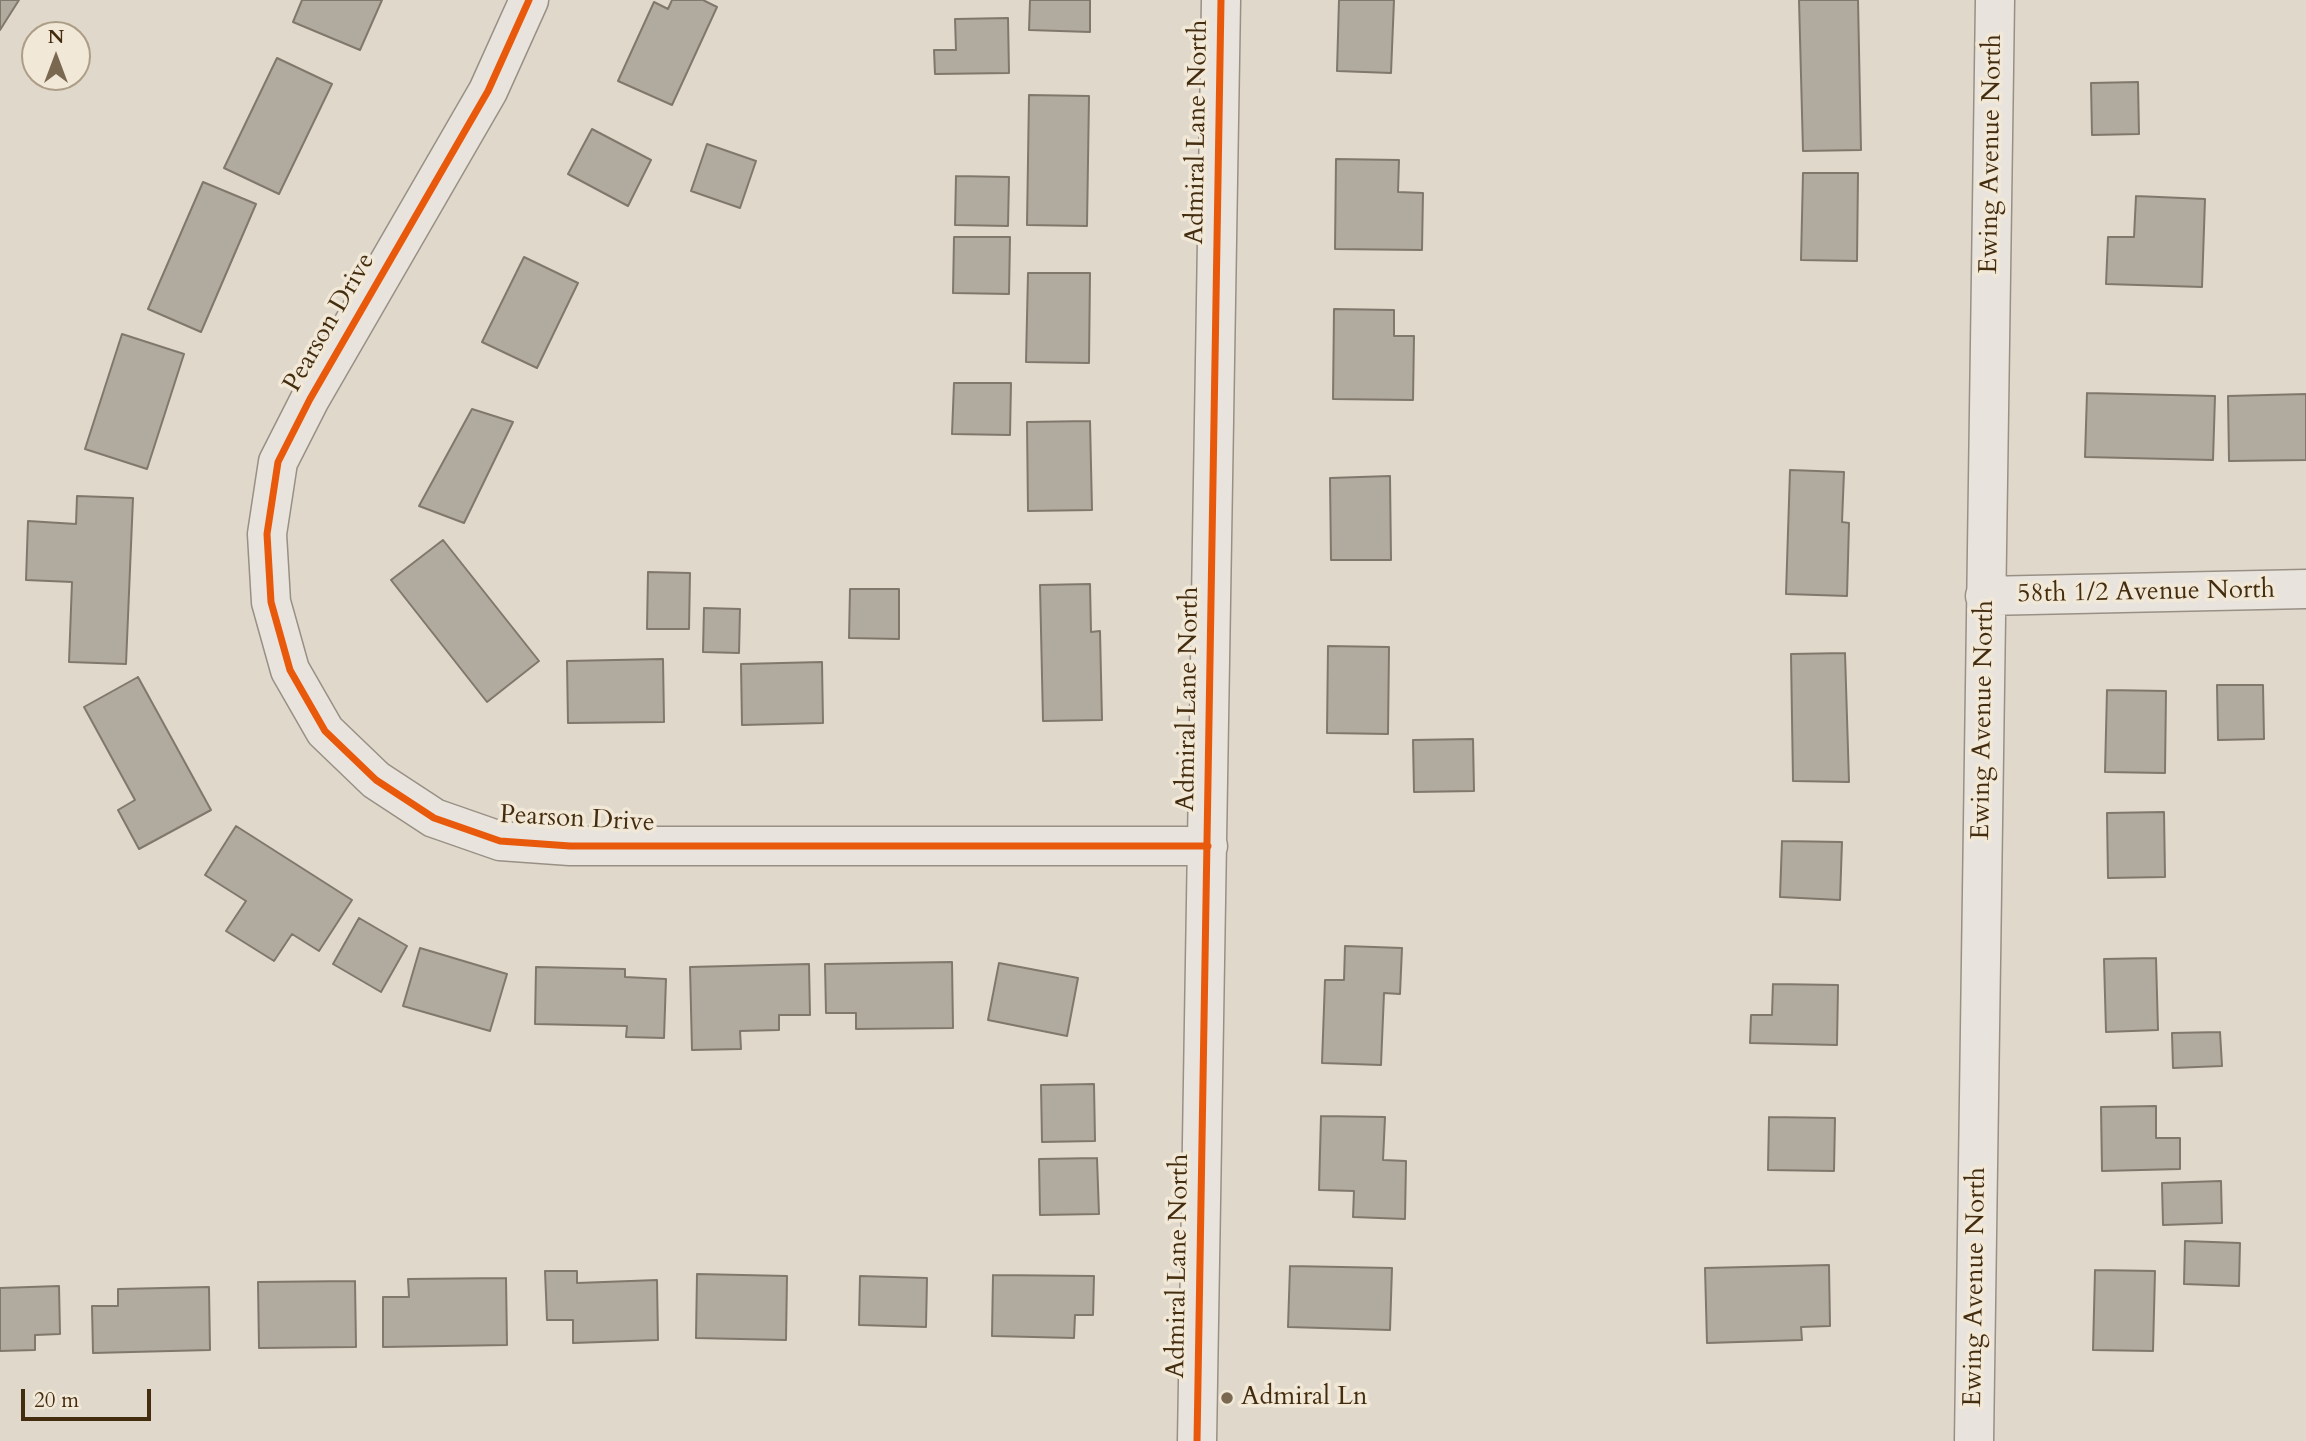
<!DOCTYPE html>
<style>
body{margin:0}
#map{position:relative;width:2306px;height:1441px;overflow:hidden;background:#e0d8ca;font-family:Cardo,serif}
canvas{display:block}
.north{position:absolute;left:21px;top:21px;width:70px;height:70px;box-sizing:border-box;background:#f1e8d7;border:2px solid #ac9d87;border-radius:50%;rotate:0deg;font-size:19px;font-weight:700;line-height:28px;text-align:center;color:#442c0f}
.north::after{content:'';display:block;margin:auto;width:24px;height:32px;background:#7b6850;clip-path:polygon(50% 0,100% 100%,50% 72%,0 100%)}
.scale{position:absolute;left:21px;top:1389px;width:130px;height:32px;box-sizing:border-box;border:4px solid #442c0f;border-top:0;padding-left:9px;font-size:21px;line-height:24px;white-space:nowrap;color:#442c0f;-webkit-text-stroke:5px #f1e8d7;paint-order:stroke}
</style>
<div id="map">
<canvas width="2306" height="1441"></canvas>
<div class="north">N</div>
<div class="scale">20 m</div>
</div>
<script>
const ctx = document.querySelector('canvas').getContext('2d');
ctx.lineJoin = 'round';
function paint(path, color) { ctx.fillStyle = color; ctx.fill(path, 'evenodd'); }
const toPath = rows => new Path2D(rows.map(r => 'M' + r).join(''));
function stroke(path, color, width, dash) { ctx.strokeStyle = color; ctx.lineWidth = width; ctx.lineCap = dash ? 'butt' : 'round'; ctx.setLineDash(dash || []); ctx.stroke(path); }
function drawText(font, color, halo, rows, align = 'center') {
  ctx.font = font + ' Cardo,serif'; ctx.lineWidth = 7; ctx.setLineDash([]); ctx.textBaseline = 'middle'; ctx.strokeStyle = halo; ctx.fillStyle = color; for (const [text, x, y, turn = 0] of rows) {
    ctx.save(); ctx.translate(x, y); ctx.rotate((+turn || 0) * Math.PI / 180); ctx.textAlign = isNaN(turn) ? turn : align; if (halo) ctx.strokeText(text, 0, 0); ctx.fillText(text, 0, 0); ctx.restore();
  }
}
const building = toPath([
 [0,0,19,0,0,30,0,0],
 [302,0,382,0,360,50,293,22,302,0],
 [672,0,703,0,717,7,672,105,618,81,654,2,668,9,672,0],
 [1030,0,1090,0,1090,32,1029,30,1030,0],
 [1339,0,1394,0,1391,73,1337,71,1339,0],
 [1799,0,1858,0,1861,150,1803,151,1799,0],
 [1008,18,1009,73,935,74,934,50,956,50,955,19,1008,18],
 [277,58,332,84,279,194,224,168,277,58],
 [2138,82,2139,134,2092,135,2091,83,2138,82],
 [1029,95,1089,96,1087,226,1027,225,1029,95],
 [592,129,651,160,628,206,568,174,592,129],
 [707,144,756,161,740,208,691,191,707,144],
 [1336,159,1399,160,1398,192,1423,193,1422,250,1335,249,1336,159],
 [1803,173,1858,173,1857,261,1801,260,1803,173],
 [956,176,1009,177,1008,226,955,225,956,176],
 [203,182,256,204,201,332,148,309,203,182],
 [2136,196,2205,199,2202,287,2106,284,2108,237,2134,237,2136,196],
 [954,237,1010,237,1009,294,953,293,954,237],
 [524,257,578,283,537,368,482,342,524,257],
 [1028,273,1090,273,1089,363,1026,362,1028,273],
 [1334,309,1394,310,1394,336,1414,336,1413,400,1333,399,1334,309],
 [122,334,184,354,147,469,85,449,122,334],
 [954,383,1011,383,1010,435,952,434,954,383],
 [2087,393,2215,396,2213,460,2085,457,2087,393],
 [2306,394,2306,460,2229,461,2228,396,2306,394],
 [472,409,513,422,464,523,419,506,472,409],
 [1090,421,1092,510,1028,511,1027,422,1090,421],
 [1790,470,1844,472,1842,522,1849,523,1847,596,1786,594,1790,470],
 [1390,476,1391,560,1331,560,1330,478,1390,476],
 [77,496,133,498,126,664,69,662,72,582,26,580,28,521,76,524,77,496],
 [443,540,539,661,487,702,391,580,443,540],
 [648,572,690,573,689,629,647,629,648,572],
 [1090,584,1091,632,1100,631,1102,720,1043,721,1040,585,1090,584],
 [850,589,899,589,899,639,849,638,850,589],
 [704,608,740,609,739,653,703,652,704,608],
 [1328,646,1389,647,1388,734,1327,733,1328,646],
 [1845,653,1849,782,1793,781,1791,654,1845,653],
 [663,659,664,722,568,723,567,661,663,659],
 [822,662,823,723,742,725,741,664,822,662],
 [138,677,211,810,139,849,118,810,135,800,84,707,138,677],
 [2217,685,2263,685,2264,739,2218,740,2217,685],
 [2107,690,2166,691,2165,773,2105,772,2107,690],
 [1473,739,1474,791,1414,792,1413,740,1473,739],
 [2164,812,2165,877,2108,878,2107,813,2164,812],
 [236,826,352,900,319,951,292,934,274,961,226,931,246,901,205,875,236,826],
 [1782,841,1842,842,1840,900,1780,897,1782,841],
 [359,918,407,946,381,992,333,964,359,918],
 [1345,946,1402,948,1400,994,1384,993,1381,1065,1322,1063,1325,980,1344,980,1345,946],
 [420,948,507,974,490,1031,403,1006,420,948],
 [2156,958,2158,1030,2106,1032,2104,959,2156,958],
 [952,962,953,1028,856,1029,856,1013,826,1013,825,964,952,962],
 [999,963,1078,978,1067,1036,988,1020,999,963],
 [809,964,810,1015,779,1015,779,1030,740,1031,741,1049,692,1050,690,967,809,964],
 [536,967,625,969,625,977,666,979,664,1038,626,1037,627,1026,535,1024,536,967],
 [1773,984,1838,985,1837,1045,1750,1043,1751,1015,1772,1015,1773,984],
 [2220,1032,2222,1066,2173,1068,2172,1033,2220,1032],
 [1094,1084,1095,1141,1042,1142,1041,1085,1094,1084],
 [2156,1106,2156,1138,2180,1138,2180,1169,2102,1171,2101,1107,2156,1106],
 [1321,1116,1385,1117,1383,1160,1406,1161,1405,1219,1353,1217,1354,1191,1319,1190,1321,1116],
 [1769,1117,1835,1118,1834,1171,1768,1170,1769,1117],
 [1097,1158,1099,1214,1040,1215,1039,1159,1097,1158],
 [2221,1181,2222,1223,2163,1225,2162,1183,2221,1181],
 [2185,1241,2240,1243,2239,1286,2184,1284,2185,1241],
 [1829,1265,1830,1326,1801,1327,1802,1340,1707,1343,1705,1268,1829,1265],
 [1290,1266,1392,1268,1390,1330,1288,1327,1290,1266],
 [2095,1270,2155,1271,2153,1351,2093,1350,2095,1270],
 [545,1271,577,1271,577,1283,657,1280,658,1340,573,1343,573,1320,547,1320,545,1271],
 [697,1274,787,1276,786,1340,696,1338,697,1274],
 [993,1275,1094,1276,1093,1315,1075,1315,1074,1338,992,1336,993,1275],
 [860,1276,927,1278,926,1327,859,1325,860,1276],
 [506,1278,507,1345,383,1347,383,1297,409,1297,408,1279,506,1278],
 [355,1281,356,1347,259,1348,258,1282,355,1281],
 [59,1286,60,1334,35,1335,35,1350,0,1351,0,1288,59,1286],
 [209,1287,210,1350,93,1353,92,1306,118,1306,118,1289,209,1287]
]);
const minor = toPath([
 [529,0,488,91,310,399,278,462,267,534,271,602,290,670,325,731,376,780,434,818,500,841,570,846,1208,846],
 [1985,596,2306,589],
 [1197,1441,1221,0],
 [1974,1441,1995,0]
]);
const cycleway = toPath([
 [529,0,488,91,310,399,278,462,267,534,271,602,290,670,325,731,376,780,434,818,500,841,570,846,1208,846],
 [1197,1441,1221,0]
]);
const markers = [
 [1227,1398,7,"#7b6850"]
];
const streetNames = [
 ["Admiral Lane North",1198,132,-89],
 ["Ewing Avenue North",1992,154,-89],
 ["Pearson Drive",330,323,-60],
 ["58th 1/2 Avenue North",2146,593,-1],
 ["Admiral Lane North",1189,699,-89],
 ["Ewing Avenue North",1984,720,-89],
 ["Pearson Drive",577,820,3],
 ["Admiral Lane North",1179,1266,-89],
 ["Ewing Avenue North",1976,1287,-89]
];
const poiNames = [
 ["Admiral Ln",1241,1398]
];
paint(building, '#b1aa9f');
stroke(building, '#81786c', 2);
stroke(minor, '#989085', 41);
stroke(minor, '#e8e3dc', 38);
stroke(cycleway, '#e8590c', 7);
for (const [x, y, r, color] of markers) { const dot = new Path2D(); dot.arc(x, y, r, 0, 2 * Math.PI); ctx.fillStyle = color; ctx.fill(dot); stroke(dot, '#f1e8d7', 2.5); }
drawText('26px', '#442c0f', '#f1e8d7', streetNames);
drawText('26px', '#442c0f', '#f1e8d7', poiNames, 'left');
</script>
